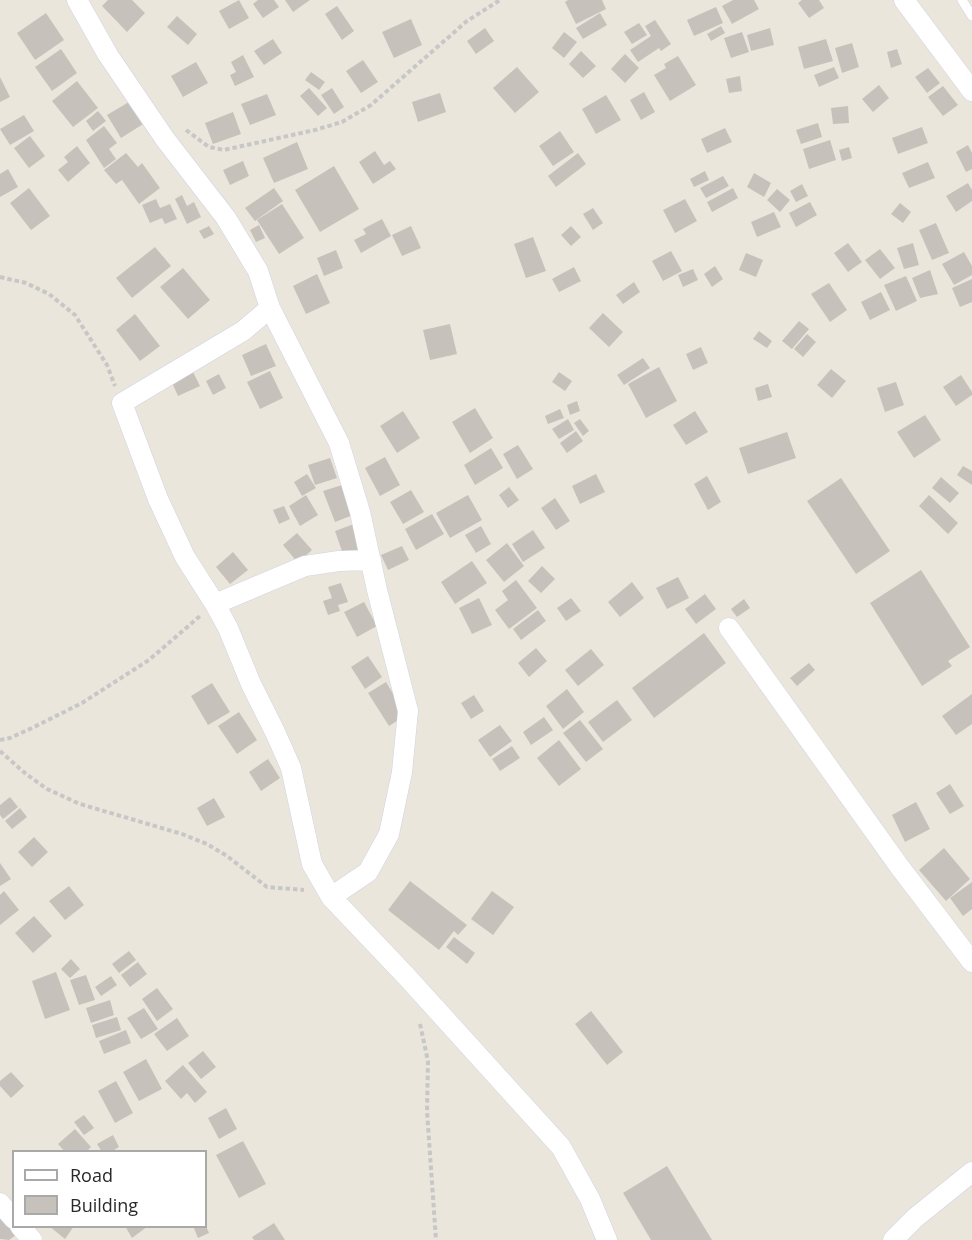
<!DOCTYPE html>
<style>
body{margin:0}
#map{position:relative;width:972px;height:1240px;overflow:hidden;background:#ebe6db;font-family:"Open Sans",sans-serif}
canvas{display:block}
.legend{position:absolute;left:12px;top:1150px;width:195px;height:78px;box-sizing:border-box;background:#fff;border:2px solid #a9a9a9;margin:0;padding:8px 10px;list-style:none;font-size:18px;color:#292929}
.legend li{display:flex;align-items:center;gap:12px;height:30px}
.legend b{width:30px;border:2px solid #a9a9a9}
</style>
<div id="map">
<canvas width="972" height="1240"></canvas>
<ul class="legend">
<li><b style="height:8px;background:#fff"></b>Road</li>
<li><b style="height:16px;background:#c6c2bb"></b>Building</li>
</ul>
</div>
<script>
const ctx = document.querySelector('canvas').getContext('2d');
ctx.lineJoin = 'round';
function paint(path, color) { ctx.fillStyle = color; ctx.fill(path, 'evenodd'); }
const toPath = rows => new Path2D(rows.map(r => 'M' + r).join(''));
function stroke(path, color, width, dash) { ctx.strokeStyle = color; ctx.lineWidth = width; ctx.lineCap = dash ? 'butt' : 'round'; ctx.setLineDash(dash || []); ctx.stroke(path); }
const building = toPath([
 [108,0,132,0,145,13,127,32,102,6],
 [239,0,249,18,229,29,219,11],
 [258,0,274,0,279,7,263,18,253,4],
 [285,0,310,0,293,12],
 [568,0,602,0,606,9,576,24,565,2],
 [733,0,754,0,759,9,732,24,722,6],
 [802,0,819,0,824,8,809,18,798,3],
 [337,6,354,31,342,40,325,14],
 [716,7,723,23,694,36,687,20],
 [46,13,64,40,35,60,17,33],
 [600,13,607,25,583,39,576,28],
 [177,16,197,34,188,45,167,27],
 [411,19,422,45,394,58,382,32],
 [655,20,671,44,661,51,659,48,638,62,630,50,651,36,645,26],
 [639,23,647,35,632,44,624,32],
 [721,26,725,33,711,41,707,34],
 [485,28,494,41,476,54,467,41],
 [770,28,774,45,751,51,747,35],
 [564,32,577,42,564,58,552,48],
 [742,32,749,52,731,58,724,38],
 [273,39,282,53,264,65,254,51],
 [826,39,833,61,804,69,798,47],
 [852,43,859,67,842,73,835,48],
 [61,49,77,73,52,91,35,67],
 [897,49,902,64,891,68,887,52],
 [581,51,596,66,583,78,569,64],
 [625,54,639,68,625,83,611,69],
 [243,55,254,77,235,86,230,75,236,72,231,62],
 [678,56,696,85,670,101,654,75,666,68,664,64],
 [363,60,378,82,361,93,346,71],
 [196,62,208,83,183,97,171,76],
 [517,67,539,92,515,113,493,88],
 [834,67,839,78,819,87,814,75],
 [928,68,940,83,927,93,915,77],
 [311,72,325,82,319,90,305,80],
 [740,76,742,91,729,93,726,79],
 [0,77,10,97,0,102],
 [77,81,98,108,73,127,52,101],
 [879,85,889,98,873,112,862,99],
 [943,86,958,105,943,116,928,97],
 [309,88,327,108,318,116,300,96],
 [332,88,344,107,334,114,321,95],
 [644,92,655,112,641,120,630,100],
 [440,93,446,112,418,122,412,102],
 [267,94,276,115,250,125,241,104],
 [606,95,621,120,596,134,582,109],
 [134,99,148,121,121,138,107,115],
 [848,106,849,123,833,124,831,108],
 [98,111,106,121,93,131,86,121],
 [233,112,241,134,213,144,205,123],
 [24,115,34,131,10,145,0,129],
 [818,123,822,137,801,144,796,130],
 [104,126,117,143,109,149,116,159,104,168,86,140],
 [922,127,928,143,898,154,892,138],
 [725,128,732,142,707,153,701,139],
 [560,131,574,152,553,166,539,146],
 [30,136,45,156,29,168,14,148],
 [830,140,836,160,809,169,803,149],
 [297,142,308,169,274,183,263,158],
 [968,145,972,153,972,169,966,172,956,152],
 [77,146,90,163,68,182,58,170,68,162,64,157],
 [849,147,852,158,842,161,839,150],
 [375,151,384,165,390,161,396,169,373,184,359,162],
 [126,153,138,167,142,163,160,188,139,204,122,180,116,184,104,170],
 [578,153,586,164,556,187,548,176],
 [243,161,249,176,230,185,223,170],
 [928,162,935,178,909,188,902,173],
 [334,166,359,209,320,232,295,190],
 [8,169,18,187,0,197,0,174],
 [705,171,709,180,694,187,690,179],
 [754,173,771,183,764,197,747,187],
 [723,176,729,186,706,198,700,188],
 [968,183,972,190,972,201,956,212,946,196],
 [802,184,808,196,796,202,790,191],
 [29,188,50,216,31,230,10,203],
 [274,188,283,201,255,221,245,208],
 [733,188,738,198,712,212,707,202],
 [777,189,790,200,780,212,767,200],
 [182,195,187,206,194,202,201,217,187,224,175,199],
 [156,199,160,208,170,204,177,219,165,224,162,218,150,223,142,205],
 [685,199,697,221,675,233,663,210],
 [810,202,817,215,796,227,789,213],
 [900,203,911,212,903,223,891,214],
 [282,204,304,238,279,254,257,220],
 [593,208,603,223,593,230,583,214],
 [774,212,781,227,757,237,751,222],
 [382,219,391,236,361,253,354,240,366,234,363,229],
 [936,223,949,253,932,260,919,230],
 [259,225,265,238,256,242,250,230],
 [209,226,214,234,204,239,199,231],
 [411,226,421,248,402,256,392,235],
 [571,226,581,237,571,246,561,235],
 [533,237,546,271,526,278,514,244],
 [848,243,862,262,848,272,834,253],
 [913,243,919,265,904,269,897,248],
 [155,247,171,266,132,298,116,278],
 [880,249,895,268,880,279,865,260],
 [336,250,343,268,324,276,317,258],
 [671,251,682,271,663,281,652,261],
 [964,252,972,266,972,275,954,285,942,264],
 [746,253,763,260,756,277,739,270],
 [715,266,723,279,712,287,704,274],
 [574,267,581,281,559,292,552,279],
 [183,268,210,300,188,319,160,287],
 [693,269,698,280,683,287,678,275],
 [930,270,938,294,920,298,912,278],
 [317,274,330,303,306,314,293,286],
 [906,276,917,301,896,311,884,285],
 [972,279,972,302,960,307,952,288],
 [634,282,640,292,623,304,616,295],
 [829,283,847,310,830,322,811,294],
 [881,292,890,310,870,320,861,302],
 [603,313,623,332,609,347,589,328],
 [135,314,160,346,140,361,116,330],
 [799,321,809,329,792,349,782,341],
 [450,324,457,354,430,360,423,330],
 [759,331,772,341,767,348,753,339],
 [807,334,816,342,803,357,794,349],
 [266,344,276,366,251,376,242,355],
 [701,347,708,363,693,370,686,354],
 [643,358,650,368,624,385,617,375],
 [190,366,200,386,178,396,169,376],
 [659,367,677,401,646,418,628,384],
 [831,369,846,381,832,398,817,385],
 [270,371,283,398,260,409,247,382],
 [559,372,572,381,565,391,552,382],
 [219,374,226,388,213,395,206,381],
 [961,375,972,392,972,395,956,406,943,387],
 [896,382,904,405,885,412,877,388],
 [768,384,772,397,758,401,755,388],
 [577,401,580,411,570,415,567,405],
 [475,408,493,438,470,453,452,422],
 [560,409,564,418,548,424,545,416],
 [403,411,420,438,397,453,380,426],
 [695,411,708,432,686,445,673,425],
 [925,415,941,440,914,458,897,432],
 [568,419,574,430,559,439,552,429],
 [580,419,589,431,583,436,574,423],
 [576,431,583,441,567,453,560,443],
 [787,432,796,458,748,474,739,448],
 [518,445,533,469,517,479,503,454],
 [491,448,503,468,475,485,464,465],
 [385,457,400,485,380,496,365,468],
 [330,458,337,478,315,485,308,465],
 [963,466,972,471,972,485,957,475],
 [307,474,316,488,302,496,294,482],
 [596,474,605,492,580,504,572,486],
 [707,476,721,502,708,510,694,484],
 [941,477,959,493,950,503,932,488],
 [841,478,890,551,856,574,807,501],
 [342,485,353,515,335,522,323,491],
 [509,487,519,500,508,508,499,495],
 [411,490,424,512,403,524,390,502],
 [306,495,318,515,300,526,289,506],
 [468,495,482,520,450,538,436,513],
 [929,495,958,523,948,534,919,506],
 [555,498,570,521,556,530,541,508],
 [284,506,290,519,279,524,273,510],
 [432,514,444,534,416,550,405,529],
 [354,524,364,549,344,557,335,531],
 [481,526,491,544,476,553,465,535],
 [533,530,545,548,523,562,512,544],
 [297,533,312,550,298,563,283,545],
 [507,543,524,566,504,582,486,560],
 [402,546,409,560,388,570,381,555],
 [233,552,248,570,230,584,216,567],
 [472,561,487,583,455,604,441,582],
 [542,566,555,579,541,593,528,581],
 [921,570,970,647,948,661,952,666,922,686,870,603],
 [678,577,689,598,667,609,656,588],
 [516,580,537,608,509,629,495,610,508,600,502,591],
 [632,582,644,598,620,617,608,602],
 [341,583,348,602,338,605,340,611,328,615,323,601,332,598,328,587],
 [705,594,716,609,696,624,685,609],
 [479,598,492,625,472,634,459,608],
 [571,598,581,611,566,621,557,608],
 [744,599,750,608,737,617,731,609],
 [364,602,377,626,357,637,344,612],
 [538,610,546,621,521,640,513,629],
 [704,633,726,663,654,718,632,688],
 [536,648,547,661,529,677,518,663],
 [591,649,604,665,578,686,565,670],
 [368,656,382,677,365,689,351,667],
 [809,663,815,670,797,686,790,678],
 [386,682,406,715,389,726,368,693],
 [212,683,230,712,208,725,191,696],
 [567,689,584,712,563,729,546,706],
 [972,694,972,724,956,735,942,716],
 [474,695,484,711,471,719,461,703],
 [617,700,632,720,603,742,588,722],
 [239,712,257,740,237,754,218,726],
 [544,717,553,730,531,745,523,732],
 [580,720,603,749,586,762,563,733],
 [500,725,512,741,490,757,478,740],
 [559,740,581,769,559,786,537,758],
 [512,746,520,758,500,771,492,759],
 [268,759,280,778,261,791,249,772],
 [950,784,964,806,950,814,936,793],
 [10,797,18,807,3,819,0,815,0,805],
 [214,798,225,817,207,826,197,808],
 [916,802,930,829,905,842,892,815],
 [20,808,27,817,12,829,5,821],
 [34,837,48,852,32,867,18,852],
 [944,848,970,879,946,901,919,870],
 [0,863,11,879,0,886],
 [410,881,467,925,458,935,454,931,439,950,388,910],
 [972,882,972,909,963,916,950,898],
 [69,886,84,905,65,920,49,901],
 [4,891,19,910,0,925,0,895],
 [492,891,514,907,493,935,471,919],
 [34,916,52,936,33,953,15,933],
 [454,937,475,953,467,964,446,947],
 [129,951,136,960,119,973,112,964],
 [71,959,80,969,70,978,61,969],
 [138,962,147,974,130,987,121,975],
 [56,972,70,1010,45,1019,32,981],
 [86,975,95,1000,79,1005,70,980],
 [111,976,117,985,101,996,95,987],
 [157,988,173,1009,157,1021,142,999],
 [110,1000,114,1015,91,1023,86,1008],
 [144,1008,158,1029,141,1039,127,1018],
 [591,1011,623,1052,607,1065,575,1024],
 [117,1017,121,1030,96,1038,92,1025],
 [177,1018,189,1036,167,1051,154,1034],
 [126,1030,131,1043,104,1054,99,1041],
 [203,1051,216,1067,201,1079,188,1063],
 [146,1059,162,1089,139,1101,123,1072],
 [183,1065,207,1092,195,1103,187,1093,181,1099,165,1081],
 [11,1072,24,1086,11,1098,0,1086,0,1081],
 [116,1081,133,1113,115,1123,98,1091],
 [226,1108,237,1129,219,1139,208,1118],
 [84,1115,94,1128,84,1135,74,1122],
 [75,1129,91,1147,86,1152,65,1152,58,1144],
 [113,1135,119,1147,111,1152,102,1152,97,1144],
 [243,1141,266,1184,239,1198,216,1155],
 [667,1166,712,1240,651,1240,623,1193],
 [0,1214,16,1235,9,1240,0,1239],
 [274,1223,285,1240,254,1240,252,1237],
 [49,1226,74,1226,65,1239],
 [125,1226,148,1226,132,1238],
 [193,1226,206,1226,209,1233,198,1238]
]);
const path = toPath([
 [186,130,209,147,224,150,315,130,342,122,371,105,467,21,500,0],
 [0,277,26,283,49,294,75,315,107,365,115,386],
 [0,740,10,738,32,728,82,703,149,660,200,616],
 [0,751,26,774,47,789,80,804,182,834,207,844,227,856,267,887,304,890],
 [420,1024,428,1061,427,1111,436,1240]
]);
const lane = toPath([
 [962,0,972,16]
]);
const street = toPath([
 [77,0,108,55,165,139,226,218,258,271,270,308,243,331,122,403,158,499,185,557,215,604,228,628,251,684,275,732,291,768,312,864,331,897,407,977,561,1147,590,1199,607,1240],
 [904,0,972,91],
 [270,308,339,443,360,512,377,590,408,711,402,772,389,834,368,872,331,897],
 [215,604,305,566,339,561,371,560],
 [729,628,899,866,972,962],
 [0,1203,14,1219],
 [20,1226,32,1240],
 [893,1240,915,1218,972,1172]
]);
paint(building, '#c6c2bb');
stroke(lane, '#d0d2e2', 10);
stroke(street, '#d0d2e2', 21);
stroke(path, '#c7c7c7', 4, [4.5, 3]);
stroke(lane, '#fff', 9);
stroke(street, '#fff', 20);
</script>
